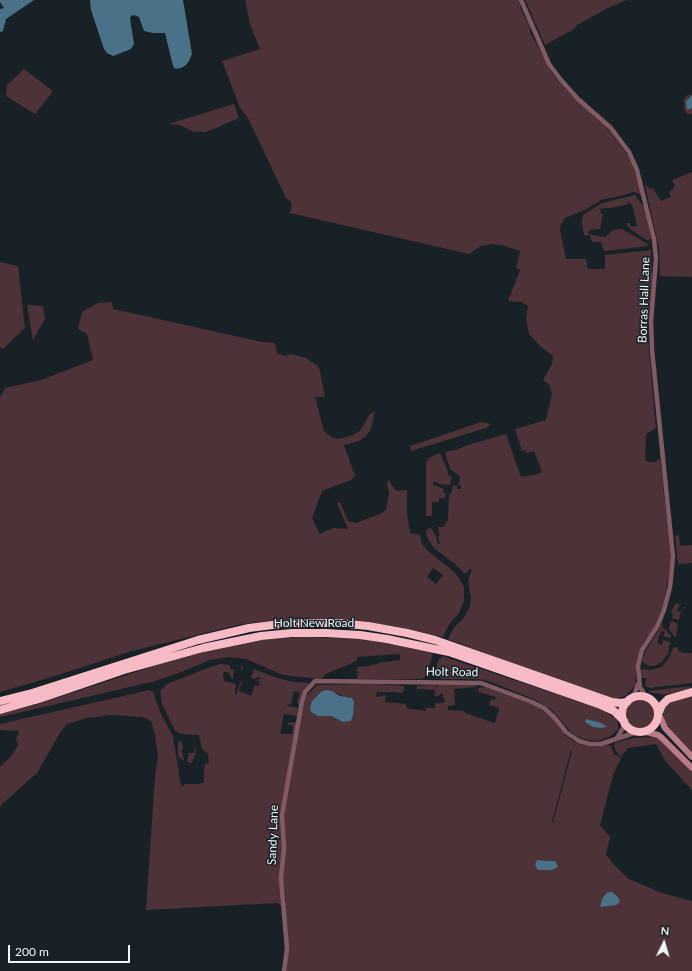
<!DOCTYPE html>
<style>
body{margin:0}
#map{position:relative;width:692px;height:971px;overflow:hidden;background:#172126;font-family:Lato,sans-serif}
canvas{display:block}
.north{position:absolute;left:644px;top:923px;width:40px;height:40px;-webkit-text-stroke:3px #172126;paint-order:stroke;rotate:5deg;font-size:11px;font-weight:700;line-height:16px;text-align:center;color:#eff6f9}
.north::after{content:'';display:block;margin:auto;width:14px;height:18px;background:#eff6f9;clip-path:polygon(50% 0,100% 100%,50% 72%,0 100%)}
.scale{position:absolute;left:8px;top:945px;width:122px;height:18px;box-sizing:border-box;border:2px solid #eff6f9;border-top:0;padding-left:5px;font-size:12px;line-height:14px;white-space:nowrap;color:#eff6f9;-webkit-text-stroke:3px #172126;paint-order:stroke}
</style>
<div id="map">
<canvas width="692" height="971"></canvas>
<div class="north">N</div>
<div class="scale">200 m</div>
</div>
<script>
const ctx = document.querySelector('canvas').getContext('2d');
ctx.lineJoin = 'round';
function paint(path, color) { ctx.fillStyle = color; ctx.fill(path, 'evenodd'); }
const toPath = rows => new Path2D(rows.map(r => 'M' + r).join(''));
function stroke(path, color, width, dash) { ctx.strokeStyle = color; ctx.lineWidth = width; ctx.lineCap = dash ? 'butt' : 'round'; ctx.setLineDash(dash || []); ctx.stroke(path); }
function drawText(font, color, halo, rows, align = 'center') {
  ctx.font = font + ' Lato,sans-serif'; ctx.lineWidth = 3; ctx.setLineDash([]); ctx.textBaseline = 'middle'; ctx.strokeStyle = halo; ctx.fillStyle = color; for (const [text, x, y, turn = 0] of rows) {
    ctx.save(); ctx.translate(x, y); ctx.rotate((+turn || 0) * Math.PI / 180); ctx.textAlign = isNaN(turn) ? turn : align; if (halo) ctx.strokeText(text, 0, 0); ctx.fillText(text, 0, 0); ctx.restore();
  }
}
const green = toPath([
 [245,0,519,0,521,10,530,27,530,32,552,73,570,94,611,132,629,157,635,172,642,197,638,193,633,192,624,195,601,200,587,209,565,218,561,224,560,230,566,259,586,259,588,269,605,269,605,255,651,250,652,281,647,329,656,428,646,434,645,460,648,462,655,462,660,459,671,558,670,566,662,614,657,625,645,640,641,648,637,663,635,685,627,695,619,698,618,699,614,699,524,668,448,639,455,626,463,619,470,606,471,597,468,580,472,570,470,568,467,573,464,573,455,564,434,548,428,539,426,534,427,529,431,528,435,534,438,544,440,544,438,537,440,535,439,534,438,527,443,527,448,520,449,495,451,493,453,485,457,486,457,489,461,489,461,486,459,485,460,477,453,471,450,469,445,452,456,450,468,445,506,434,521,477,534,475,542,472,534,451,526,453,525,450,522,451,515,429,546,420,552,393,549,384,543,380,552,364,553,356,541,347,529,334,526,319,528,306,521,302,508,301,520,270,516,268,520,251,501,245,491,244,481,246,469,254,290,213,292,203,286,198,248,118,240,108,222,61,260,49,250,24],
 [525,0,627,0,608,8,577,25,574,29,545,45],
 [24,69,53,91,35,114,6,96,7,85],
 [692,94,686,101,691,109,692,108,692,114,687,114,684,109,684,100,686,96],
 [234,104,239,118,206,132,194,132,180,125,168,124],
 [692,172,692,277,660,276,659,248,645,185,651,189,653,188,661,201,671,197,669,192,673,189,675,186,672,180],
 [635,195,645,208,651,238,648,241,630,229,627,225,627,223,630,223,631,227,637,226,632,204,630,204,630,202,628,202,628,204,616,207,600,209,601,214,603,214,600,229,589,230,588,234,605,237,613,230,622,229,648,244,648,246,606,251,603,249,601,242,592,242,590,235,586,236,584,235,582,223,583,215,602,203],
 [0,262,18,266,25,328,3,349,0,347],
 [112,302,113,309,262,342,275,343,277,353,286,356,290,354,306,358,319,367,325,397,315,397,324,431,331,437,338,439,351,436,361,430,369,415,375,411,371,429,366,436,359,441,344,445,355,476,351,480,322,491,312,518,320,534,333,528,348,529,337,503,340,502,348,521,356,523,382,513,386,510,389,493,387,484,388,479,396,491,407,490,407,512,410,533,420,535,422,544,428,551,451,569,459,578,464,587,464,601,459,613,450,623,443,637,405,628,356,621,296,618,242,624,132,651,52,677,0,692,0,397,5,388,41,380,93,360,87,334,78,329,82,312,98,303],
 [433,568,443,575,436,584,427,577],
 [27,305,43,306,45,319,33,340],
 [481,422,491,424,486,428,411,451,410,446],
 [440,453,448,472,448,475,452,477,451,478,450,485,438,484,437,482,433,482,433,485,444,489,443,492,446,494,445,498,439,498,439,502,432,502,432,516,426,516,426,462,429,458],
 [679,535,680,546,692,545,692,563,678,564,675,536],
 [676,603,680,605,677,610,678,612,684,609,684,607,686,607,680,613,679,620,672,618,673,614,671,612],
 [664,621,662,628,666,630,671,636,671,638,663,636,665,632,661,631,657,643,662,645,663,640,670,642,668,654,662,662,655,666,649,666,642,662,645,652],
 [671,621,678,624,676,636,674,636,669,629],
 [303,637,360,639,397,645,433,653,427,675,422,679,357,679,358,671,356,671,358,667,370,666,371,665,378,664,378,663,400,660,400,654,357,657,357,661,326,674,321,679,283,675,246,659,229,657,210,660,179,673,152,682,0,717,0,713,32,706,157,665,199,653,231,645,259,640],
 [677,647,679,651,683,653,692,653,692,683,650,688,647,687,645,685,646,678,641,678,641,670,644,669,650,670,662,667,670,656,673,648],
 [442,656,601,709,615,718,618,722,618,730,609,737,597,741,588,740,580,738,571,732,552,710,536,700,488,681,478,679,442,679,437,676,436,677,435,674,439,658,441,659],
 [221,664,243,666,242,670,241,670,241,666,230,665,230,669,234,670,233,679,232,679,228,672,224,672,223,674,224,681,236,684,235,692,235,697,241,681,242,681,239,691,251,696,255,685,259,686,260,682,256,680,260,679,260,677,254,679,251,678,254,669,277,678,294,682,308,683,309,685,302,692,299,704,297,704,300,692,294,691,291,705,287,704,288,706,298,708,297,716,284,714,280,734,292,734,293,725,288,725,288,723,296,722,306,696,317,685,372,684,404,686,403,693,395,692,377,692,376,697,386,695,385,702,406,704,406,707,410,709,426,711,426,708,435,708,435,703,444,703,445,699,443,698,443,694,440,694,439,696,435,696,435,690,417,689,417,686,436,685,437,689,438,685,474,685,476,687,475,691,475,687,454,689,455,705,448,706,448,710,464,711,465,713,495,723,499,708,489,705,491,699,495,700,496,697,478,692,479,688,485,687,535,705,552,718,564,734,573,741,583,745,594,747,608,745,611,746,614,754,613,755,617,755,621,759,614,772,600,825,610,837,606,854,614,865,629,879,662,893,692,901,692,971,284,971,287,949,284,903,286,902,283,879,282,907,278,903,146,910,155,776,158,757,155,735,151,721,142,717,111,715,87,718,67,724,60,733,37,773,1,805,0,808,0,767,12,755,18,745,16,739,19,731,0,730,0,724,150,690,153,692,161,714,173,736,181,786,184,786,184,784,199,784,204,782,204,768,205,764,209,763,208,754,202,749,199,735,181,734,175,731,162,704,160,691,167,684,210,667],
 [337,693,344,697,350,697,354,701,352,719,347,722,343,722,331,716,318,716,312,701,314,699],
 [571,750,572,751,553,823,552,822],
 [691,686,690,689,675,693,661,695,661,694,651,693,648,691],
 [692,695,692,753,666,724,667,724,664,720,663,711,665,707,670,702],
 '625 714a15 15 0 1 1 30 0a15 15 0 1 1-30 0Z',
 [649,737,655,738,656,737,660,739,692,772,692,790,666,762,656,744,628,748,621,757,616,751,614,746,615,743,620,741,634,738],
 [181,741,183,746,182,751,184,761,178,756,178,742],
 [195,745,196,752,192,763,187,762,189,753,194,753]
]);
const water = toPath([
 [0,0,34,0,6,19,3,31,0,32,0,9,4,8,0,2],
 [90,0,183,0,192,54,189,61,186,65,181,68,175,69,173,66,165,33,153,33,144,31,139,17,134,15,131,16,130,18,134,44,131,49,113,56,107,53,104,49,91,10],
 [692,95,692,108,687,110,686,101],
 [326,690,332,691,340,696,352,698,354,701,353,715,352,719,350,721,343,722,331,716,318,716,311,712,310,708,312,701,321,692],
 [586,719,601,723,607,727,601,728,593,727,585,722],
 [537,860,546,861,555,861,558,867,552,870,538,870,535,865],
 [608,892,612,892,618,897,620,902,616,905,600,907,603,897]
]);
const street = toPath([
 [521,0,549,64,561,80,578,99,611,128,629,152,637,170,654,239,656,259,651,321,652,350,673,557,670,587,664,610,658,625,642,650,638,666,640,687,646,697],
 [631,698,635,693,638,684],
 [617,738,623,728,624,722],
 [284,971,287,949,281,878,284,848,282,815,302,701,305,692,315,681,481,683,532,702,544,708,554,717,566,732,579,741,590,744,601,744,637,732]
]);
const secondary = toPath([
 [659,714,665,728,692,757],
 [646,732,658,735,662,738,692,768]
]);
const highway = toPath([
 '622 714a18 18 0 1 1 36 0a18 18 0 1 1-36 0Z',
 [0,701,29,694,198,640,249,628,280,624,310,623,338,623,368,626,407,633,435,640,612,702,620,703,627,702],
 [0,710,39,699,124,670,203,648,261,636,292,633,326,633,360,635,387,639,449,652,601,705,614,711,624,721],
 [659,712,662,705,668,699,692,692]
]);
const streetNames = [
 ["Borras Hall Lane",644,300,-88],
 ["Holt New Road",314,623],
 ["Holt Road",452,672,1],
 ["Sandy Lane",273,835,-88]
];
paint(green, '#4d3237');
paint(water, '#497288');
stroke(street, '#825b62', 4.5);
stroke(secondary, '#bb7c89', 6);
stroke(highway, '#f7bbc6', 8);
drawText('12px', '#eff6f9', '#172126', streetNames);
</script>
